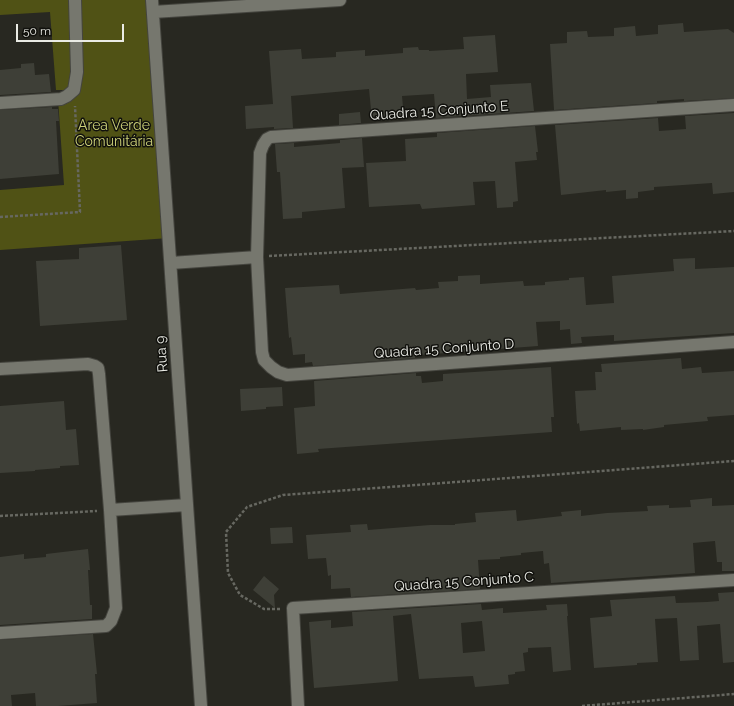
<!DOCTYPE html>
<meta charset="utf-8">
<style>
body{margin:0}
#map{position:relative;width:734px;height:706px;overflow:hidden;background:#282821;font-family:Raleway,sans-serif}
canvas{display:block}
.scale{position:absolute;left:16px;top:24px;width:108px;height:18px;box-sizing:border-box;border:2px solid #eaebe5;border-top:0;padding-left:5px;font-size:12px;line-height:14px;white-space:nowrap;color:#eaebe5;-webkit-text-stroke:3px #11110d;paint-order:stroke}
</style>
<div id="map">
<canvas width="734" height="706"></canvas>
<div class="scale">50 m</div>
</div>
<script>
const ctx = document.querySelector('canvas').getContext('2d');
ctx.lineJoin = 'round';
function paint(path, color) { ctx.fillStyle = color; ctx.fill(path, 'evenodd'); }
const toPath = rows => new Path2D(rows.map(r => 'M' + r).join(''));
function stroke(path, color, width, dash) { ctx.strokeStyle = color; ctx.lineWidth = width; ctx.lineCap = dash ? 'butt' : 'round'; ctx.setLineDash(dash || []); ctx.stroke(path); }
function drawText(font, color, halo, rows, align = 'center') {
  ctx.font = font + ' Raleway,sans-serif'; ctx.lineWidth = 3; ctx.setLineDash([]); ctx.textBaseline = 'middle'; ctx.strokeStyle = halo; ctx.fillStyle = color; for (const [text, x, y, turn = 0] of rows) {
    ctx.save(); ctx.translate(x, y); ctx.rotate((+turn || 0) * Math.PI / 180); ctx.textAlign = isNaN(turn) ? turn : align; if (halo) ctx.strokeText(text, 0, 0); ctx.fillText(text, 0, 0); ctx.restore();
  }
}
const green = toPath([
 [0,0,152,0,169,238,0,250,0,190,64,185,58,99,73,90,56,90,50,12,0,15]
]);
const building = toPath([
 [683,23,684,32,728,29,734,33,734,98,684,101,684,99,657,101,657,103,554,110,550,44,567,43,567,32,587,31,588,37,614,36,614,28,635,26,636,36,658,34,658,25],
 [495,35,498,72,466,74,467,99,491,97,490,85,531,83,534,111,436,118,434,94,402,96,404,118,372,120,369,89,291,96,293,128,274,129,274,127,246,129,245,106,273,104,269,51,301,49,302,59,336,57,336,52,365,50,365,56,403,53,403,48,418,47,419,50,429,50,429,51,464,49,463,37],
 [34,63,35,75,49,74,51,92,0,95,0,70,21,68,21,64],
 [52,107,52,109,58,109,59,121,56,121,59,174,0,179,0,110],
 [360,112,361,123,339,125,339,114],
 [734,113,734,192,713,194,712,183,654,187,654,190,638,192,638,198,626,199,626,190,606,192,606,190,561,195,555,125,658,118,659,131,686,129,685,116],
 [535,126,538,152,536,152,537,160,515,162,518,201,513,202,513,207,497,208,495,181,473,182,475,205,422,209,420,204,369,207,366,163,406,161,405,139,437,137,437,133],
 [362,138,364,167,342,168,345,208,302,212,302,218,283,219,280,172,277,172,275,144,294,143,294,147,340,143,340,140],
 [121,245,127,320,40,326,36,261,79,259,79,248],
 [695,258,695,269,734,267,734,333,614,341,614,335,581,337,582,343,571,344,570,329,560,330,560,321,536,322,538,346,420,355,415,355,415,358,313,366,312,362,305,363,305,354,293,355,291,337,289,338,285,288,339,285,340,294,415,288,416,290,439,288,438,282,458,281,458,276,480,275,480,284,523,281,524,286,545,285,545,282,569,280,569,278,584,277,586,305,614,303,612,276,674,271,673,259],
 [681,358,682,369,701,367,702,373,734,371,734,415,707,417,708,421,664,425,664,427,643,430,643,429,621,430,621,427,580,431,579,423,577,424,575,391,596,390,595,372,602,372,601,364],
 [551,367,554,417,551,417,552,432,318,449,319,452,297,454,294,408,315,406,314,381,416,373,416,376,421,376,422,383,443,381,443,374],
 [282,387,283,406,266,407,266,409,241,411,240,389],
 [64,401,66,430,76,429,79,465,60,466,60,468,35,470,35,471,0,473,0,406],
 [712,498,712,506,734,505,734,571,722,571,722,562,717,562,715,541,693,543,695,573,551,583,549,563,544,564,543,551,521,553,521,555,500,557,500,559,478,560,480,589,351,597,350,588,331,589,331,575,328,576,326,558,308,559,306,535,351,532,350,525,367,524,368,530,430,525,455,525,455,524,476,522,475,513,516,510,517,521,562,516,561,512,581,510,581,516,607,513,648,511,647,506,669,505,669,508,691,507,690,500],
 [292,527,293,543,271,544,270,528],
 [88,549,90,570,88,570,90,605,92,605,92,619,0,625,0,557,24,554,24,559,46,557,46,554],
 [264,576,279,589,274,595,275,608,253,590],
 [734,592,734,662,723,663,720,624,697,626,699,660,680,661,677,618,655,619,658,662,637,663,637,665,594,668,590,618,612,616,610,600,675,596,676,603,707,602,719,601,718,593],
 [481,604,482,610,503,608,503,613,547,610,546,605,567,604,568,616,567,616,571,670,553,672,551,647,528,648,528,652,523,653,525,671,515,672,515,674,508,675,509,684,475,687,473,676,419,679,411,614,393,616,398,681,314,688,309,622,331,620,331,628,353,626,352,612],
 [482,621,485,651,463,653,461,623],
 [93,634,97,674,95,674,97,703,58,706,36,706,35,693,11,695,12,706,0,706,0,640]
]);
const path = toPath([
 [0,217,80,212,75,106],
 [269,256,734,231],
 [0,516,97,511],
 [280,609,264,609,240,595,228,573,226,532,247,507,283,495,734,461],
 [582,706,734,694]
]);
const minor = toPath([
 [152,0,201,706],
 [153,12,340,0],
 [0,103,61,99,67,96,74,90,77,72,75,0],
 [734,105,271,137,267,139,263,145,260,153,257,257,262,352,264,360,271,367,278,372,287,375,734,342],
 [171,263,257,257],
 [0,369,88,364,95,366,98,368,99,374,110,510,116,608,111,621,106,626,0,633],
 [110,510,187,505],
 [298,706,293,608,734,580]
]);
const streetNames = [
 ["Quadra 15 Conjunto E",439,111,-4],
 ["Quadra 15 Conjunto D",444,349,-4],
 ["Rua 9",162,354,-94],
 ["Quadra 15 Conjunto C",464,582,-4]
];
const parkNames = [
 ["Area Verde",114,126],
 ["Comunitária",114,142]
];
paint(green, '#505215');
paint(building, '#3e3f37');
stroke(minor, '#45453f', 14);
stroke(path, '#676861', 2.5, [3, 2]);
stroke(minor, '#76776e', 12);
drawText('14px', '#eaebe5', '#11110d', streetNames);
drawText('14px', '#ccd078', '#11110d', parkNames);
</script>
